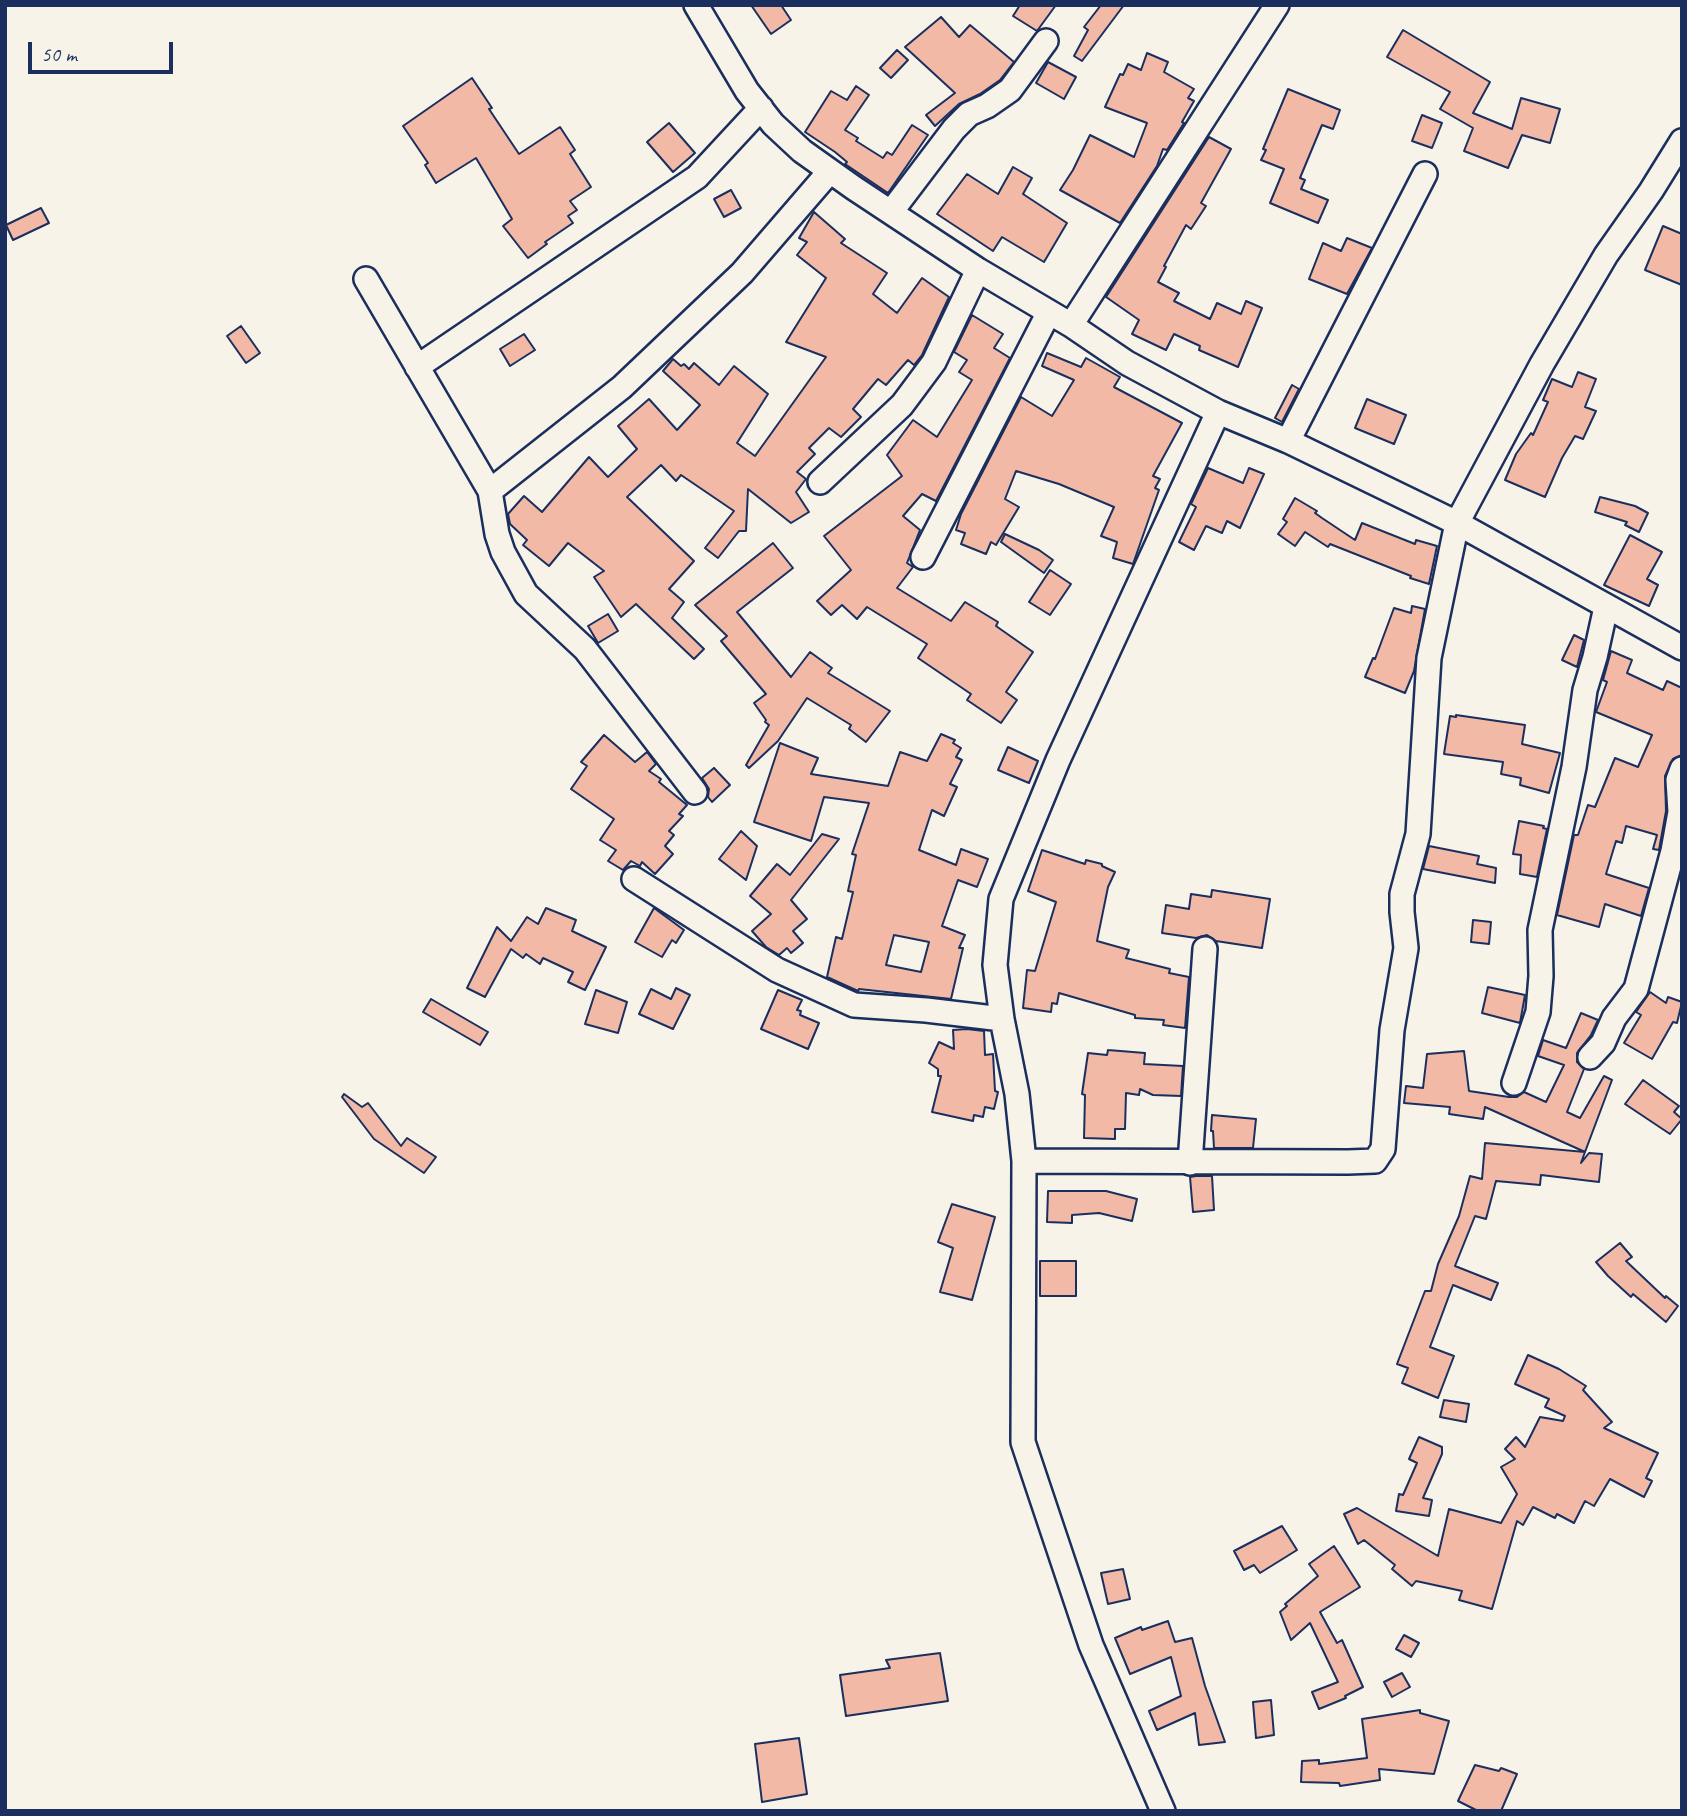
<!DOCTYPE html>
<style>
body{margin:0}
#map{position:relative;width:1687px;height:1816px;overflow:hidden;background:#f7f3e8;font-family:Caveat,sans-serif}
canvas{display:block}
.frame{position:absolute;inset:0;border:7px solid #1b2f5e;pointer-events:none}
.scale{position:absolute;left:28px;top:42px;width:145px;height:32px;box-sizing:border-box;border:4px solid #1b2f5e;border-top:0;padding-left:9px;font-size:21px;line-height:24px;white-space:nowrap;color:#1b2f5e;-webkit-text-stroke:5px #f7f3e8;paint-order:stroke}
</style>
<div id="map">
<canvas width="1687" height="1816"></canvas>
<div class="frame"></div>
<div class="scale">50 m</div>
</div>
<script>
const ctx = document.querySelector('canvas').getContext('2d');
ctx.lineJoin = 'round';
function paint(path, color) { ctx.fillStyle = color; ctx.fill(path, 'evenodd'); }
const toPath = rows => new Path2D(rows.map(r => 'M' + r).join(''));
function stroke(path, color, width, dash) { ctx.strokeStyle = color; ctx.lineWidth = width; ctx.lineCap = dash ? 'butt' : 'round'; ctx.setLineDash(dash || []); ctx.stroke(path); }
const building = toPath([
 [751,5,781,5,791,20,771,34,751,5],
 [1020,5,1056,5,1037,31,1013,16,1020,5],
 [1101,5,1124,5,1082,61,1074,56,1088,30,1084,27,1101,5],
 [941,17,959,37,970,25,1014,62,1000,80,980,94,959,104,935,126,926,115,955,93,905,47,941,17],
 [1403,30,1490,82,1473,113,1512,129,1521,98,1560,109,1550,143,1522,135,1508,168,1464,151,1473,128,1440,109,1450,92,1387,57,1403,30],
 [897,50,908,60,891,78,880,68,897,50],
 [1147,53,1168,62,1164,72,1194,89,1188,98,1194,101,1182,122,1184,123,1167,150,1163,149,1157,166,1120,223,1060,190,1073,170,1090,135,1134,157,1147,123,1105,107,1120,74,1123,75,1128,64,1141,70,1147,53],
 [1048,62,1076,77,1064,99,1036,83,1048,62],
 [472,78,492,108,489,109,519,154,560,127,575,150,570,154,591,187,570,201,577,210,568,216,573,223,545,242,547,244,528,258,503,226,512,219,476,158,436,183,425,165,428,163,403,126,472,78],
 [856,86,869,95,845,130,858,138,856,141,883,158,887,152,892,155,912,125,928,135,888,193,845,164,847,162,835,152,805,132,831,91,847,100,856,86],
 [1288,89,1340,110,1333,129,1322,125,1300,178,1305,180,1301,189,1328,200,1318,223,1270,203,1284,169,1261,160,1266,150,1263,149,1288,89],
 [1422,115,1442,123,1432,148,1412,141,1422,115],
 [669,123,695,153,673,172,647,142,669,123],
 [1209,137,1231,149,1201,203,1206,206,1191,229,1186,225,1164,266,1166,267,1158,282,1179,293,1174,301,1210,319,1217,303,1241,314,1246,301,1262,308,1238,367,1199,350,1200,346,1174,334,1166,350,1132,334,1139,320,1106,297,1209,137],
 [1013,167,1032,178,1023,194,1067,223,1044,262,1002,237,993,251,937,214,967,174,998,194,1013,167],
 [731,190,741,208,724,217,714,199,731,190],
 [41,208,49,223,13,240,6,225,41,208],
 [814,212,845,239,841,243,887,273,873,294,897,313,922,278,949,297,922,355,914,365,908,360,886,385,878,379,853,409,861,417,841,437,829,428,809,448,815,454,797,472,806,479,796,492,809,512,791,523,748,489,746,531,739,531,718,558,705,548,734,511,681,475,676,481,661,465,627,497,694,561,669,589,684,602,672,618,704,649,694,659,636,604,621,617,594,577,604,571,568,543,549,566,523,545,527,540,510,524,508,514,524,496,542,512,589,457,608,477,637,449,618,426,649,399,677,430,700,405,663,371,673,359,681,366,684,364,689,369,694,363,719,385,734,366,768,394,737,443,755,456,826,357,786,342,826,278,797,255,807,242,799,238,814,212],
 [1663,226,1682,234,1682,285,1645,270,1663,226],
 [1347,238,1372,248,1347,294,1309,279,1323,243,1341,251,1347,238],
 [972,315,1003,334,994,348,1010,358,936,501,922,494,903,516,920,530,907,563,913,567,897,588,951,621,965,602,998,622,996,626,1033,652,1006,692,1017,700,1001,723,967,700,971,694,918,658,927,644,867,607,857,619,842,605,831,615,817,601,851,570,824,536,902,476,887,455,913,420,937,437,972,380,959,372,967,360,954,352,972,315],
 [241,326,260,353,246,363,227,336,241,326],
 [524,334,535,350,510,366,500,349,524,334],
 [1047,353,1081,367,1086,358,1120,377,1114,387,1182,423,1153,476,1160,479,1155,488,1159,490,1133,564,1113,558,1117,542,1101,536,1114,507,1059,484,1016,471,1005,499,1019,507,996,545,991,542,986,554,961,544,965,533,956,530,961,514,1021,397,1052,416,1074,380,1042,366,1047,353],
 [1578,372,1596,379,1585,407,1596,411,1583,439,1575,436,1562,458,1545,497,1505,480,1516,454,1531,433,1533,435,1548,402,1543,400,1552,379,1572,387,1578,372],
 [1292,385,1299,389,1282,422,1275,418,1292,385],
 [1367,399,1406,415,1394,444,1355,428,1367,399],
 [1208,468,1243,483,1249,468,1264,474,1240,528,1227,521,1222,533,1206,526,1194,550,1179,542,1196,507,1191,504,1208,468],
 [1600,497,1635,506,1648,513,1639,532,1625,525,1627,522,1595,512,1600,497],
 [1295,498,1317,511,1315,513,1322,518,1355,540,1362,523,1415,544,1416,540,1437,546,1429,584,1410,578,1411,576,1330,544,1328,547,1305,532,1295,546,1278,534,1287,522,1283,519,1295,498],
 [1005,534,1039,550,1053,560,1044,573,1001,542,1005,534],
 [1630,535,1662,552,1647,579,1658,585,1649,606,1604,585,1630,535],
 [773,543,793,568,737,612,791,677,810,652,832,668,828,673,890,711,866,742,849,729,851,725,807,698,778,741,749,768,746,765,769,725,765,722,766,720,754,703,766,694,721,641,727,636,695,605,773,543],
 [1050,570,1071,584,1050,615,1029,602,1050,570],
 [1412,606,1425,609,1414,671,1405,693,1365,677,1373,658,1375,659,1394,608,1411,613,1412,606],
 [608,614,618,631,598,643,588,626,608,614],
 [1574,635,1584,640,1577,667,1562,660,1574,635],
 [1611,651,1632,660,1627,673,1663,690,1667,681,1682,688,1682,755,1673,759,1665,776,1666,811,1659,850,1653,849,1657,835,1626,826,1622,843,1616,841,1606,874,1649,888,1641,916,1605,904,1599,927,1557,915,1574,835,1578,835,1588,805,1595,807,1615,758,1638,767,1652,735,1596,712,1607,682,1603,680,1611,651],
 [1456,715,1525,725,1522,744,1560,753,1549,793,1520,785,1521,778,1501,774,1503,762,1444,754,1450,716,1456,717,1456,715],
 [941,734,955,740,953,743,961,748,956,757,962,760,950,784,957,787,944,816,932,810,919,850,956,865,961,849,988,859,977,887,958,880,942,926,965,935,959,948,963,948,951,999,859,989,858,991,827,977,836,937,842,939,853,892,848,891,856,855,852,854,869,803,824,797,811,841,754,822,780,743,818,758,811,774,888,786,900,752,927,761,941,734],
 [894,935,929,942,921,972,886,965,894,935],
 [604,735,635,762,647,752,656,764,649,771,661,779,659,782,687,805,679,814,683,816,669,831,674,835,665,846,673,854,655,874,642,862,640,866,631,861,623,870,608,861,616,850,600,840,614,819,571,789,587,766,581,762,604,735],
 [1008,747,1038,761,1029,783,998,770,1008,747],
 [714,768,730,785,712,802,708,797,709,789,702,778,714,768],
 [1519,821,1544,826,1543,828,1547,829,1537,877,1520,874,1521,855,1513,854,1519,821],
 [741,831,757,846,746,880,719,859,741,831],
 [822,834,839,839,791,900,807,919,793,931,803,943,791,953,787,948,779,955,766,947,752,931,771,914,750,896,777,864,790,875,822,834],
 [1429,846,1479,856,1477,864,1496,868,1495,883,1423,869,1429,846],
 [1042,850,1085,864,1086,860,1102,864,1102,866,1115,872,1108,887,1097,941,1129,950,1126,958,1170,969,1169,973,1189,977,1185,1028,1163,1025,1164,1020,1135,1018,1135,1015,1059,993,1057,1004,1052,1003,1051,1012,1023,1008,1027,970,1035,971,1056,902,1028,891,1042,850],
 [1212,890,1270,899,1262,948,1216,941,1207,935,1196,938,1162,933,1166,905,1189,909,1191,894,1211,897,1212,890],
 [546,908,576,920,572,931,606,947,585,990,568,982,573,972,543,958,540,964,526,954,523,958,511,949,485,997,467,988,497,927,511,941,527,917,538,924,546,908],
 [654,908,684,930,676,943,672,940,662,957,635,942,654,908],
 [1473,920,1491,922,1489,944,1471,942,1473,920],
 [1488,987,1525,995,1520,1023,1482,1013,1488,987],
 [676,988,690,995,673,1029,639,1014,651,989,671,999,676,988],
 [596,990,627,1002,618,1033,585,1024,596,990],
 [778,990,802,1000,797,1010,801,1011,800,1015,819,1023,808,1049,761,1029,778,990],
 [1650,992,1666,1003,1668,997,1682,1002,1677,1023,1673,1022,1652,1059,1624,1043,1641,1015,1636,1012,1650,992],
 [431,999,488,1032,480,1045,423,1012,431,999],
 [1581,1013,1598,1020,1591,1035,1577,1053,1577,1062,1584,1069,1567,1112,1580,1118,1604,1076,1612,1080,1585,1152,1485,1107,1483,1119,1449,1114,1450,1107,1404,1103,1406,1086,1423,1088,1427,1054,1464,1051,1469,1091,1509,1097,1517,1097,1524,1092,1546,1102,1564,1065,1538,1056,1543,1040,1566,1048,1581,1013],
 [967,1029,984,1031,985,1055,993,1054,995,1091,998,1092,994,1109,985,1107,983,1117,974,1115,973,1121,932,1112,941,1076,938,1076,938,1069,929,1063,939,1042,954,1049,953,1030,967,1029],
 [1108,1050,1145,1053,1144,1064,1183,1066,1181,1096,1153,1095,1140,1089,1139,1095,1126,1093,1125,1129,1115,1129,1115,1139,1084,1138,1085,1095,1082,1094,1088,1053,1107,1055,1108,1050],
 [1643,1080,1679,1106,1674,1112,1682,1119,1670,1134,1625,1104,1643,1080],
 [344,1094,362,1107,368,1103,401,1146,407,1138,436,1157,424,1173,374,1139,342,1097,344,1094],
 [1212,1115,1256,1119,1253,1148,1214,1148,1213,1131,1211,1131,1212,1115],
 [1485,1143,1585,1152,1581,1163,1589,1153,1602,1154,1599,1182,1541,1175,1540,1185,1496,1181,1486,1219,1475,1216,1455,1266,1498,1283,1491,1300,1453,1285,1430,1347,1454,1356,1438,1398,1402,1383,1408,1368,1397,1364,1425,1291,1431,1291,1438,1264,1459,1216,1470,1176,1482,1179,1485,1143],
 [1196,1176,1212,1176,1214,1210,1193,1212,1190,1177,1196,1176],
 [1048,1191,1106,1191,1137,1199,1132,1221,1099,1213,1072,1215,1072,1223,1047,1222,1048,1191],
 [952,1204,995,1217,972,1300,940,1292,953,1248,938,1242,952,1204],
 [1620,1243,1632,1257,1626,1261,1665,1298,1666,1296,1678,1306,1666,1322,1633,1294,1631,1297,1608,1276,1596,1262,1620,1243],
 [1040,1261,1076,1261,1076,1296,1040,1296,1040,1261],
 [1528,1355,1559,1369,1586,1386,1583,1390,1612,1422,1604,1428,1658,1453,1646,1478,1652,1481,1644,1497,1610,1479,1594,1506,1585,1501,1574,1523,1557,1514,1555,1518,1533,1507,1523,1525,1517,1521,1492,1609,1459,1600,1462,1591,1416,1581,1412,1586,1392,1569,1395,1565,1364,1540,1358,1544,1344,1514,1357,1508,1438,1556,1449,1509,1501,1523,1517,1494,1501,1467,1515,1459,1505,1449,1516,1437,1525,1447,1540,1417,1563,1421,1565,1416,1545,1407,1549,1399,1515,1384,1528,1355],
 [1444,1400,1469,1404,1466,1422,1440,1417,1444,1400],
 [1419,1437,1442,1447,1442,1454,1423,1498,1432,1500,1429,1516,1396,1511,1399,1494,1403,1495,1417,1463,1409,1459,1419,1437],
 [1282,1526,1297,1550,1260,1573,1254,1565,1244,1570,1234,1551,1282,1526],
 [1334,1546,1360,1587,1320,1612,1337,1643,1342,1640,1363,1687,1345,1696,1346,1698,1319,1709,1312,1692,1338,1682,1310,1623,1291,1640,1280,1612,1287,1606,1285,1604,1318,1576,1309,1564,1334,1546],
 [1123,1569,1130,1599,1108,1604,1101,1573,1123,1569],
 [1168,1621,1175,1642,1192,1638,1205,1686,1225,1742,1199,1745,1195,1713,1157,1730,1149,1711,1181,1696,1171,1657,1130,1674,1115,1638,1141,1627,1142,1630,1168,1621],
 [1404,1635,1419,1643,1411,1657,1396,1649,1404,1635],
 [940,1653,948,1701,846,1716,840,1675,890,1668,886,1660,940,1653],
 [1402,1673,1410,1687,1392,1697,1384,1682,1402,1673],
 [1271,1700,1274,1735,1256,1738,1253,1702,1271,1700],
 [1420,1710,1420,1713,1449,1721,1434,1774,1379,1769,1380,1780,1340,1786,1339,1783,1301,1782,1302,1761,1319,1760,1319,1764,1367,1758,1362,1719,1420,1710],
 [799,1738,807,1794,762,1802,755,1744,799,1738],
 [1475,1765,1499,1771,1501,1768,1517,1774,1501,1811,1478,1811,1458,1801,1475,1765]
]);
const minor = toPath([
 [696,5,747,91,773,124,802,151,854,188,978,270,1071,325,1127,363,1218,412,1288,441,1457,523,1682,648],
 [891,212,954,129,969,114,987,106,1010,90,1046,41],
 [366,279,490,491,497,534,503,552,526,594,585,649,695,792],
 [1071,325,1277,5],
 [417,367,697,177,761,108],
 [1288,441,1425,174],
 [820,482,902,405,934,362,978,270],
 [490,491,622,387,742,273,830,171],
 [923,557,1049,312],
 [634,879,777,970,854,1005,926,1010,1002,1019],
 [1590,1057,1603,1043,1614,1018,1636,989,1673,851,1680,812,1678,780,1682,769],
 [1514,1083,1538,1012,1541,976,1540,930,1574,767,1585,690,1595,657,1606,607],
 [1024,1161,1348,1162,1375,1161,1383,1149,1392,1030,1406,948,1402,912,1402,894,1418,834,1429,658,1457,523,1542,364,1606,255,1651,191,1682,141],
 [1190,1163,1205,949],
 [1163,1811,1091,1645,1023,1442,1024,1161,1017,1094,1002,1019,995,965,1001,899,1058,760,1218,412]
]);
paint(building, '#f1b9a6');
stroke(building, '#1b2f5e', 2);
stroke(minor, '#1b2f5e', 28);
stroke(minor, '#f7f3e8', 23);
</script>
